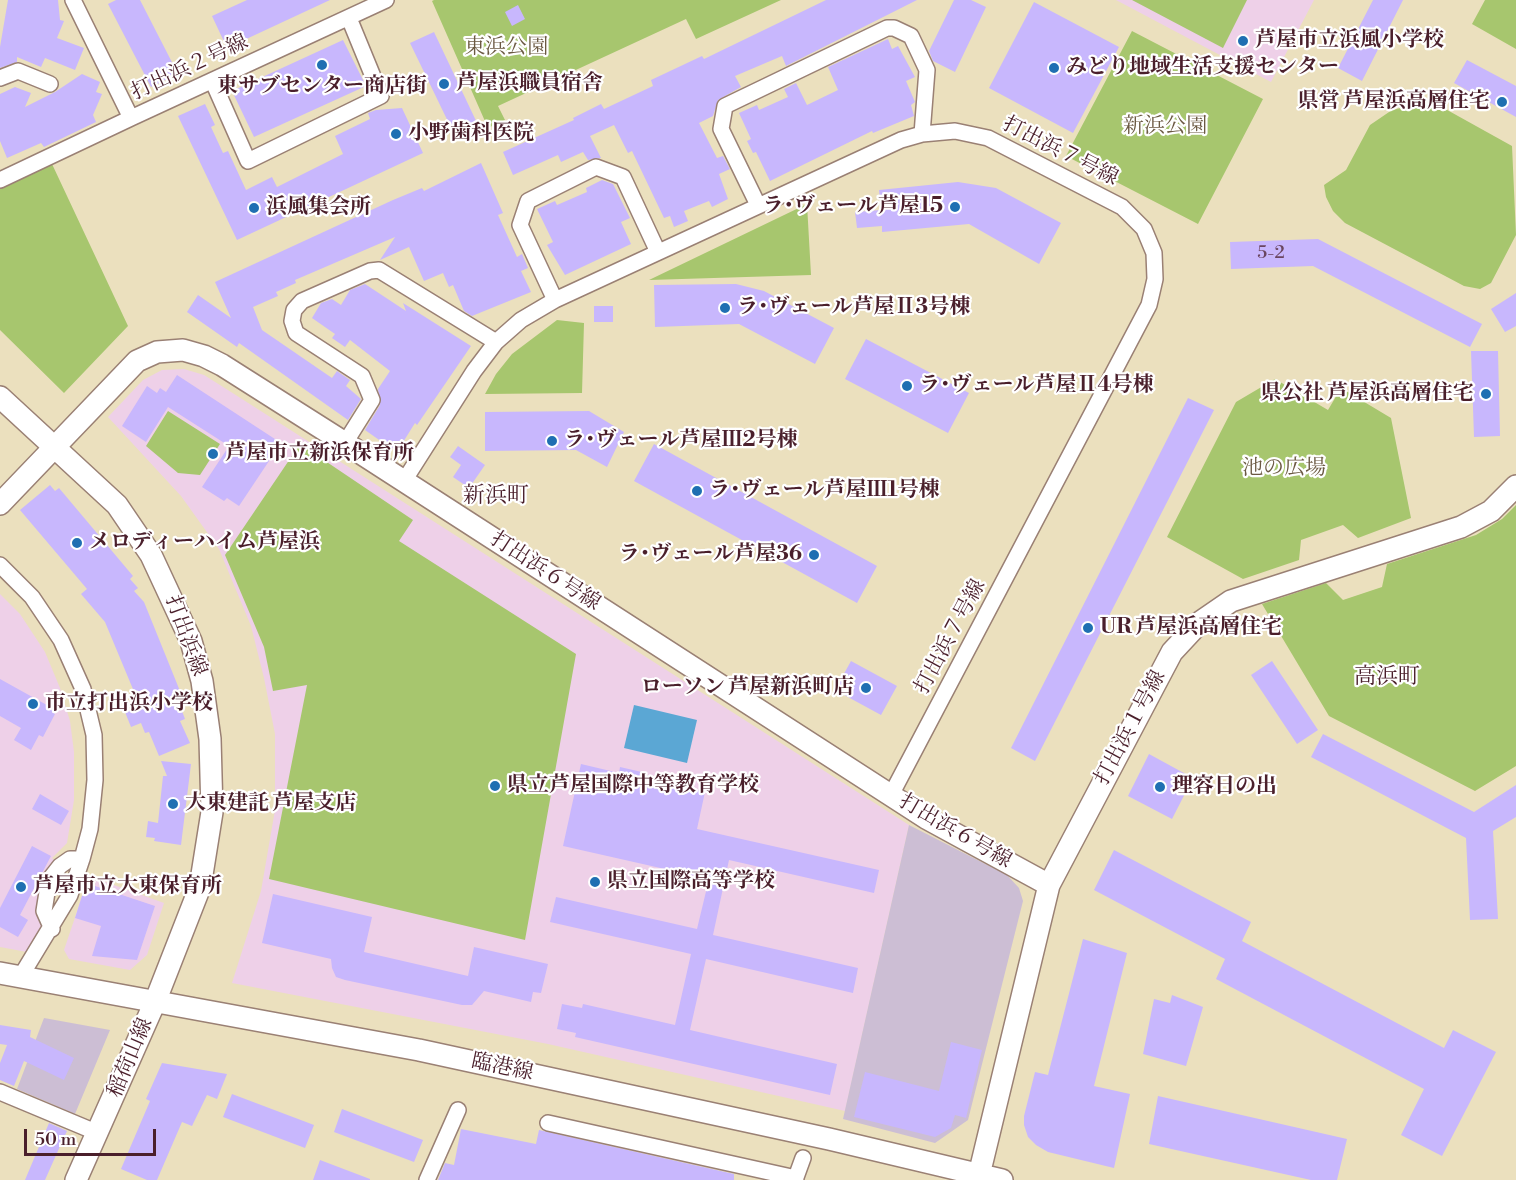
<!DOCTYPE html>
<meta charset="utf-8">
<style>
body{margin:0}
#map{position:relative;width:1516px;height:1180px;overflow:hidden;background:#ebe0be;font-family:"Libre Bodoni",serif}
canvas{display:block}
.scale{position:absolute;left:24px;top:1129px;width:132px;height:27px;box-sizing:border-box;border:3px solid #4a1f2b;border-top:0;padding-left:8px;font-size:18px;line-height:21px;white-space:nowrap;color:#4a1f2b;-webkit-text-stroke:4px #fff;paint-order:stroke}
</style>
<div id="map">
<canvas width="1516" height="1180"></canvas>
<div class="scale">50 m</div>
</div>
<script>
const ctx = document.querySelector('canvas').getContext('2d');
ctx.lineJoin = 'round';
function paint(path, color) { ctx.fillStyle = color; ctx.fill(path, 'evenodd'); }
const toPath = rows => new Path2D(rows.map(r => 'M' + r).join(''));
function stroke(path, color, width, dash) { ctx.strokeStyle = color; ctx.lineWidth = width; ctx.lineCap = dash ? 'butt' : 'round'; ctx.setLineDash(dash || []); ctx.stroke(path); }
function drawText(font, color, halo, rows, align = 'center') {
  ctx.font = font + ' "Libre Bodoni","Noto Serif JP",serif'; ctx.lineWidth = 4.5; ctx.setLineDash([]); ctx.textBaseline = 'middle'; ctx.strokeStyle = halo; ctx.fillStyle = color; for (const [text, x, y, turn = 0] of rows) {
    ctx.save(); ctx.translate(x, y); ctx.rotate((+turn || 0) * Math.PI / 180); ctx.textAlign = isNaN(turn) ? turn : align; if (halo) ctx.strokeText(text, 0, 0); ctx.fillText(text, 0, 0); ctx.restore();
  }
}
const built = toPath([
 [1116,0,1314,0,1271,82],
 [184,369,204,375,231,392,909,825,845,1111,548,1044,232,983,261,891,275,810,275,734,264,678,251,626,219,549,181,496,108,417,143,380,162,370],
 [0,594,20,614,45,652,60,688,70,721,74,752,74,800,67,843,52,858,56,862,44,878,38,896,38,914,43,930,27,952,0,947],
 [89,876,164,903,147,955,130,970,69,959,64,950]
]);
const industrial = toPath([
 [909,825,1007,875,1019,888,1023,901,968,1120,935,1143,843,1119],
 [44,1018,110,1030,75,1114,17,1089]
]);
const green = toPath([
 [434,0,781,0,696,39,686,19,498,106,505,120,488,128,432,1],
 [1132,0,1247,0,1223,48],
 [1485,0,1516,0,1516,49,1472,24],
 [1132,31,1263,99,1198,224,1066,156],
 [1422,103,1440,106,1512,146,1516,235,1491,283,1480,289,1464,286,1345,223,1333,211,1326,197,1324,185,1346,170,1370,125,1392,110],
 [52,164,128,326,64,393,0,330,0,188],
 [807,204,811,275,649,280],
 [557,320,584,323,582,393,485,394,496,374,512,354],
 [1275,379,1328,410,1341,388,1391,418,1411,518,1358,538,1343,525,1301,540,1299,560,1243,579,1167,537,1236,402],
 [168,411,220,444,200,475,178,473,146,446],
 [300,444,413,520,399,541,576,654,525,940,269,879,307,685,273,691,264,647,225,555],
 [1516,505,1516,766,1475,791,1329,716,1262,604,1326,583,1343,600,1382,587,1387,564,1476,535,1502,519]
]);
const water = toPath([
 [634,705,697,720,687,763,624,748]
]);
const building = toPath([
 [8,0,58,0,60,20,64,21,57,38,84,48,75,70,45,58,41,67,17,57,17,62,0,68,0,47],
 [116,0,140,0,178,74,151,87,108,4],
 [247,0,330,0,227,48,212,16],
 [826,0,917,0,786,66,782,56,735,76,741,87,718,100,713,116,699,123,717,158,723,156,730,169,719,174,728,199,712,207,709,201,684,211,688,221,674,227,670,216,664,218,632,151,628,153,614,125,590,136,601,158,588,160,583,152,561,162,558,155,513,175,503,152,574,120,573,118,601,104,604,109,653,86,651,80,702,56,704,59],
 [954,0,971,0,986,7,955,72,933,61,929,51],
 [1373,0,1403,0,1362,81,1338,68],
 [1034,2,1119,47,1073,133,989,88],
 [518,5,525,19,512,26,505,12],
 [434,32,478,125,455,136,410,43],
 [888,39,892,49,898,46,915,77,906,81,915,102,911,105,914,116,873,133,872,131,770,181,756,152,753,153,747,141,751,139,739,113,757,105,759,110,788,97,784,89,796,83,807,105,838,90,828,67],
 [343,40,366,86,254,137,232,91],
 [1467,60,1516,86,1516,117,1454,83],
 [82,74,100,82,96,92,102,94,93,115,96,122,44,147,41,143,7,158,0,141,0,94,15,87,31,93,25,107,55,92],
 [205,104,215,125,211,127,223,153,228,151,246,190,272,177,277,187,343,154,335,136,370,119,368,113,376,110,402,108,423,153,237,240,178,116],
 [481,163,503,213,498,215,517,257,522,254,528,268,521,271,531,292,472,316,464,311,453,285,449,287,443,273,424,281,409,247,380,260,395,237,295,280,296,283,276,292,278,296,253,307,262,330,332,378,337,371,350,380,346,386,361,399,348,420,239,343,237,347,187,312,198,295,231,318,215,282,393,200,422,188,424,191],
 [602,180,613,184,630,218,621,222,631,244,565,275,547,245,553,242,537,209,555,201,557,205,587,192,586,188],
 [958,182,996,188,1061,223,1039,264,969,224,882,232,882,226,857,228,855,212,881,210,879,190],
 [1318,239,1482,324,1470,347,1313,266,1231,269,1230,242],
 [365,284,406,311,403,303,471,346,417,425,415,423,400,447,395,444,392,449,365,430,380,405,378,389,390,371,350,340,345,347,332,338,335,334,312,318,321,303,332,299,341,305,350,290],
 [736,284,764,291,834,328,815,364,739,324,655,327,654,285],
 [1516,293,1516,326,1505,332,1491,309],
 [594,306,613,306,613,322,594,322],
 [866,339,969,393,948,433,845,379],
 [1471,351,1498,351,1500,436,1474,437],
 [177,375,281,443,239,506,227,498,224,501,202,487,229,446,168,407,146,442,122,426,147,386,157,393,160,388,166,392],
 [1188,398,1214,410,1035,761,1011,748],
 [589,411,624,432,607,467,576,450,485,451,485,412],
 [654,444,877,566,857,603,634,481],
 [458,446,485,465,469,488,453,477,461,465,450,457],
 [50,485,55,491,59,488,133,576,130,579,138,588,134,591,144,602,184,701,179,703,185,719,180,721,190,743,159,756,149,732,145,733,141,723,131,727,125,712,140,706,105,622,81,594,87,589,20,510],
 [851,661,897,686,881,715,835,690],
 [1272,661,1318,730,1297,744,1251,675],
 [0,679,54,709,52,712,55,714,43,737,39,735,31,750,14,740,21,728,0,716],
 [1323,734,1474,812,1516,785,1516,817,1493,831,1498,919,1470,920,1466,838,1311,757],
 [1149,754,1193,778,1172,819,1128,796],
 [161,761,191,764,181,845,154,841,155,838,146,837,148,821,158,823,163,776,167,776],
 [581,764,619,773,620,767,646,773,645,778,705,792,697,829,879,870,874,893,729,860,713,935,858,968,853,993,706,959,690,1030,837,1064,830,1095,575,1037,576,1033,557,1029,562,1004,582,1008,583,1004,675,1025,691,954,550,922,556,897,697,929,709,879,563,846],
 [40,794,69,811,61,825,32,809],
 [32,846,51,856,20,915,28,920,18,937,0,927,0,908],
 [1114,850,1251,922,1242,941,1444,1048,1453,1030,1496,1052,1442,1156,1401,1135,1424,1089,1216,979,1225,959,1094,890],
 [86,883,155,906,137,960,92,956,101,926,75,918],
 [273,894,372,917,364,952,468,976,474,947,548,964,541,993,533,992,531,1002,484,991,472,1005,462,1005,345,980,336,977,332,968,331,959,262,943],
 [1083,939,1127,953,1094,1086,1130,1094,1114,1168,1048,1152,1036,1145,1028,1137,1024,1125,1024,1116,1035,1072,1048,1075],
 [1172,995,1203,1007,1186,1066,1143,1054,1154,999,1170,1003],
 [0,1025,31,1030,30,1037,74,1058,64,1080,24,1061,14,1086,0,1080,0,1063,7,1045,0,1044],
 [951,1042,982,1050,966,1118,955,1115,951,1128,935,1137,854,1117,865,1072,939,1091],
 [162,1063,227,1074,217,1099,207,1095,192,1126,182,1122,157,1180,147,1180,121,1169,150,1101,146,1099],
 [232,1094,314,1125,305,1148,223,1117],
 [1158,1096,1347,1139,1337,1180,1311,1180,1149,1144],
 [342,1109,423,1140,414,1162,334,1132],
 [49,1123,67,1131,61,1144,45,1180,25,1180],
 [461,1129,536,1144,539,1130,734,1174,734,1180,438,1180,445,1163,454,1165],
 [320,1160,370,1179,370,1180,313,1180]
]);
const street = toPath([
 [73,0,131,118,386,0],
 [0,78,18,71,50,84],
 [213,82,248,161,381,96,349,18],
 [0,180,131,118],
 [758,205,721,129,725,106,887,28,894,28,911,36,927,70,922,134],
 [555,300,520,225,528,201,596,167,623,177,658,252],
 [345,443,372,400,362,376,296,333,292,321,294,310,302,301,370,271,379,270,496,342],
 [404,481,474,371,496,342,521,320,555,300,901,140,922,134,955,131,988,138,1122,207,1144,229,1154,253,1155,279,1149,305,891,795],
 [0,565,32,597,61,640,83,689,94,735,95,780,90,829,82,859,70,895,21,976],
 [52,929,44,911,49,880,60,866,70,859,82,859],
 [0,1092,98,1133],
 [548,1123,796,1178],
 [427,1180,458,1110],
 [795,1180,803,1158]
]);
const secondary = toPath([
 [0,397,117,505,151,555,191,641,202,681,210,739,212,812,200,887,155,1002,76,1180],
 [0,504,137,361,157,352,183,350,204,356,222,365,345,443,926,818,1049,885],
 [0,973,419,1050,829,1139,1002,1180],
 [979,1175,1049,885,1172,652,1199,623,1231,601,1461,527,1491,511,1516,486]
]);
const markers = [
 [1243,41,6,"#1f6fb2"],
 [322,65,6,"#1f6fb2"],
 [1054,68,6,"#1f6fb2"],
 [444,84,6,"#1f6fb2"],
 [1502,102,6,"#1f6fb2"],
 [396,134,6,"#1f6fb2"],
 [955,207,6,"#1f6fb2"],
 [254,208,6,"#1f6fb2"],
 [725,308,6,"#1f6fb2"],
 [907,386,6,"#1f6fb2"],
 [1486,394,6,"#1f6fb2"],
 [552,441,6,"#1f6fb2"],
 [213,454,6,"#1f6fb2"],
 [697,491,6,"#1f6fb2"],
 [77,543,6,"#1f6fb2"],
 [814,555,6,"#1f6fb2"],
 [1088,628,6,"#1f6fb2"],
 [866,688,6,"#1f6fb2"],
 [33,704,6,"#1f6fb2"],
 [495,786,6,"#1f6fb2"],
 [1160,787,6,"#1f6fb2"],
 [173,804,6,"#1f6fb2"],
 [595,882,6,"#1f6fb2"],
 [21,887,6,"#1f6fb2"]
];
const numberNames = [
 ["5-2",1271,254]
];
const poiNames = [
 ["芦屋市立浜風小学校",1255,41],
 ["みどり地域生活支援センター",1066,68],
 ["芦屋浜職員宿舎",456,84],
 ["東サブセンター商店街",322,87,"center"],
 ["県営 芦屋浜高層住宅",1490,102,"right"],
 ["小野歯科医院",408,134],
 ["ラ･ヴェール芦屋15",943,207,"right"],
 ["浜風集会所",266,208],
 ["ラ･ヴェール芦屋Ⅱ3号棟",737,308],
 ["ラ･ヴェール芦屋Ⅱ4号棟",919,386],
 ["県公社 芦屋浜高層住宅",1474,394,"right"],
 ["ラ･ヴェール芦屋Ⅲ2号棟",564,441],
 ["芦屋市立新浜保育所",225,454],
 ["ラ･ヴェール芦屋Ⅲ1号棟",709,491],
 ["メロディーハイム芦屋浜",89,543],
 ["ラ･ヴェール芦屋36",802,555,"right"],
 ["UR 芦屋浜高層住宅",1100,628],
 ["ローソン 芦屋新浜町店",854,688,"right"],
 ["市立打出浜小学校",45,704],
 ["県立芦屋国際中等教育学校",507,786],
 ["理容日の出",1172,787],
 ["大東建託 芦屋支店",185,804],
 ["県立国際高等学校",607,882],
 ["芦屋市立大東保育所",33,887]
];
const parkNames = [
 ["東浜公園",506,48],
 ["新浜公園",1165,127],
 ["池の広場",1284,469]
];
const streetNames = [
 ["打出浜２号線",190,68,-25],
 ["打出浜７号線",1060,152,27],
 ["打出浜６号線",545,572,33],
 ["打出浜線",185,636,70],
 ["打出浜７号線",951,637,-62],
 ["打出浜１号線",1131,728,-62],
 ["打出浜６号線",955,832,30],
 ["稲荷山線",131,1058,-67],
 ["臨港線",502,1068,12]
];
const neighbourhoodNames = [
 ["新浜町",496,497],
 ["高浜町",1387,678]
];
paint(built, '#eed0e8');
paint(industrial, '#ccbed4');
paint(green, '#a7c66e');
paint(water, '#5ba7d4');
paint(building, '#c8b7fd');
stroke(street, '#9a8074', 18);
stroke(secondary, '#9a8074', 24);
stroke(street, '#fff', 15);
stroke(secondary, '#fff', 21);
for (const [x, y, r, color] of markers) { const dot = new Path2D(); dot.arc(x, y, r, 0, 2 * Math.PI); ctx.fillStyle = color; ctx.fill(dot); stroke(dot, '#fff', 2); }
drawText('18px', '#6a4560', null, numberNames);
drawText('bold 21px', '#4a1f2b', '#fff', poiNames, 'left');
drawText('21px', '#6b5942', '#fff', parkNames);
drawText('21px', '#4a1f2b', '#fff', streetNames);
drawText('22px', '#4a1f2b', '#fff', neighbourhoodNames);
</script>
